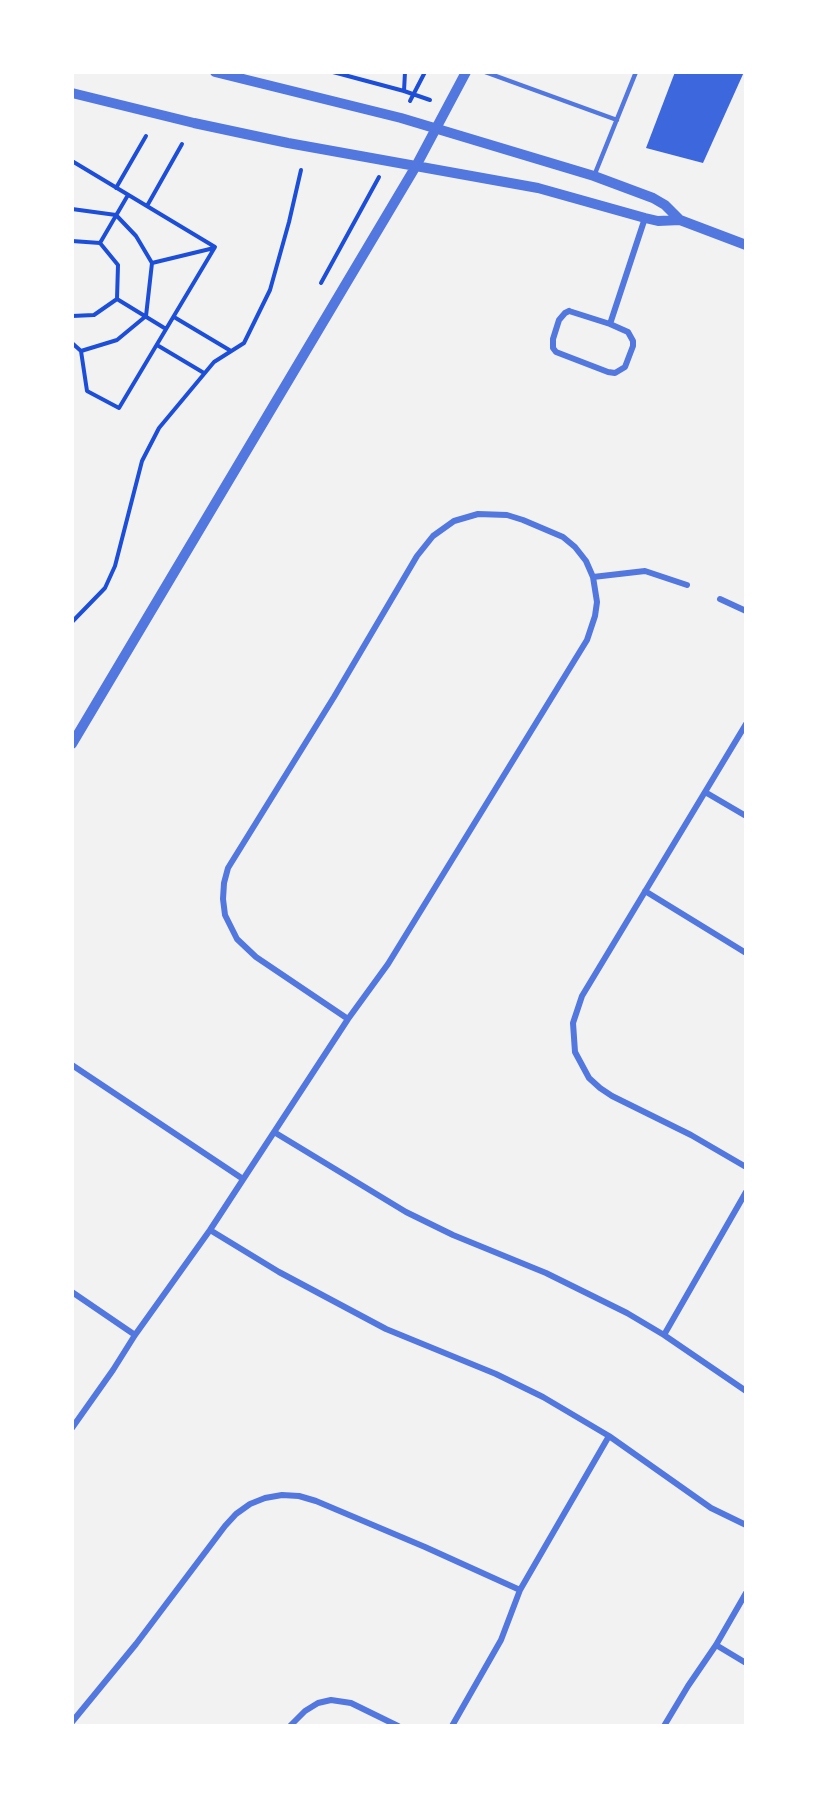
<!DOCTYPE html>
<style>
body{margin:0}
#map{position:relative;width:818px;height:1798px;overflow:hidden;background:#f2f2f2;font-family:"Libre Baskerville",serif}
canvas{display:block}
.frame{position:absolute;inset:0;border:74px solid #fff;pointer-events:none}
</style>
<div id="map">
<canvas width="818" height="1798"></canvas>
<div class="frame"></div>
</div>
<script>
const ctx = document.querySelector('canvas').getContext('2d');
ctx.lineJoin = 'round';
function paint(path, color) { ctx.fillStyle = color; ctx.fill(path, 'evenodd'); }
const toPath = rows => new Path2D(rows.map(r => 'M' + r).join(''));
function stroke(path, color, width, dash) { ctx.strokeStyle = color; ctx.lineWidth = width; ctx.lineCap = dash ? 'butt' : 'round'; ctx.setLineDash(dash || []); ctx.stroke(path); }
const building = toPath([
 [675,72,744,72,703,163,646,148]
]);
const path = toPath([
 [333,72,404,91,430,100],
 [404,91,405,72],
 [410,101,425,72],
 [72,161,215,247],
 [116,188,146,136],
 [147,206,182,144],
 [72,209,116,215,136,236,152,263,146,316,117,340,81,351],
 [72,241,100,243,118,265,117,299],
 [100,243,128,195],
 [152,263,214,248],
 [321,283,379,177],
 [117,299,166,329],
 [72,316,94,315,117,299],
 [174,317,231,351],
 [72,343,81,351,87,391,119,408,215,247],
 [157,345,204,373],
 [72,622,105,588,115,566,142,461,159,428,214,362,244,343,270,290,289,222,301,170]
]);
const service = toPath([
 [485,72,617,120],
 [594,176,636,72]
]);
const minor = toPath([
 [569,311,610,324,628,332,633,341,633,346,625,367,615,373,608,372,556,352,553,348,553,339,559,320,565,313,569,311],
 [610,324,645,218],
 [593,577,645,571,687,585],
 [720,599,746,611],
 [746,724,582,996,573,1023,575,1052,589,1078,600,1088,612,1096,691,1135,746,1167],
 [705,792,746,816],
 [645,891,746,953],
 [72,1065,243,1179],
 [274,1132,406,1212,453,1235,546,1273,627,1313,664,1335,746,1391],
 [210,1230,279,1272,386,1329,496,1374,543,1397,609,1436,711,1508,746,1525],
 [72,1292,135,1335],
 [664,1335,746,1192],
 [72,1428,113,1370,135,1335,210,1230,348,1019,388,964,587,640,595,616,597,602,593,577,586,561,575,547,563,537,523,520,507,515,478,514,454,521,433,536,417,556,334,697,228,868,224,883,223,899,225,915,237,939,256,957,348,1019],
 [716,1645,746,1663],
 [72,1722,136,1644,225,1526,236,1514,250,1504,265,1498,282,1495,299,1496,316,1501,425,1547,520,1590],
 [290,1726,305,1711,318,1703,331,1700,351,1703,398,1726],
 [452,1726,501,1640,520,1590,609,1436],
 [664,1726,688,1686,716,1645,746,1593]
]);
const tertiary = toPath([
 [215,72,401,118,594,176,653,198,665,205,680,220],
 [72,93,194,123,288,143,538,188,645,218,658,221,680,220,746,245],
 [72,744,416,166,466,72]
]);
paint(building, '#3d67dc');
stroke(path, '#1d4ed8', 4);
stroke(service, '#5277de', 4.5);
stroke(minor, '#5277de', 6);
stroke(tertiary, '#5277de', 10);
</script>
